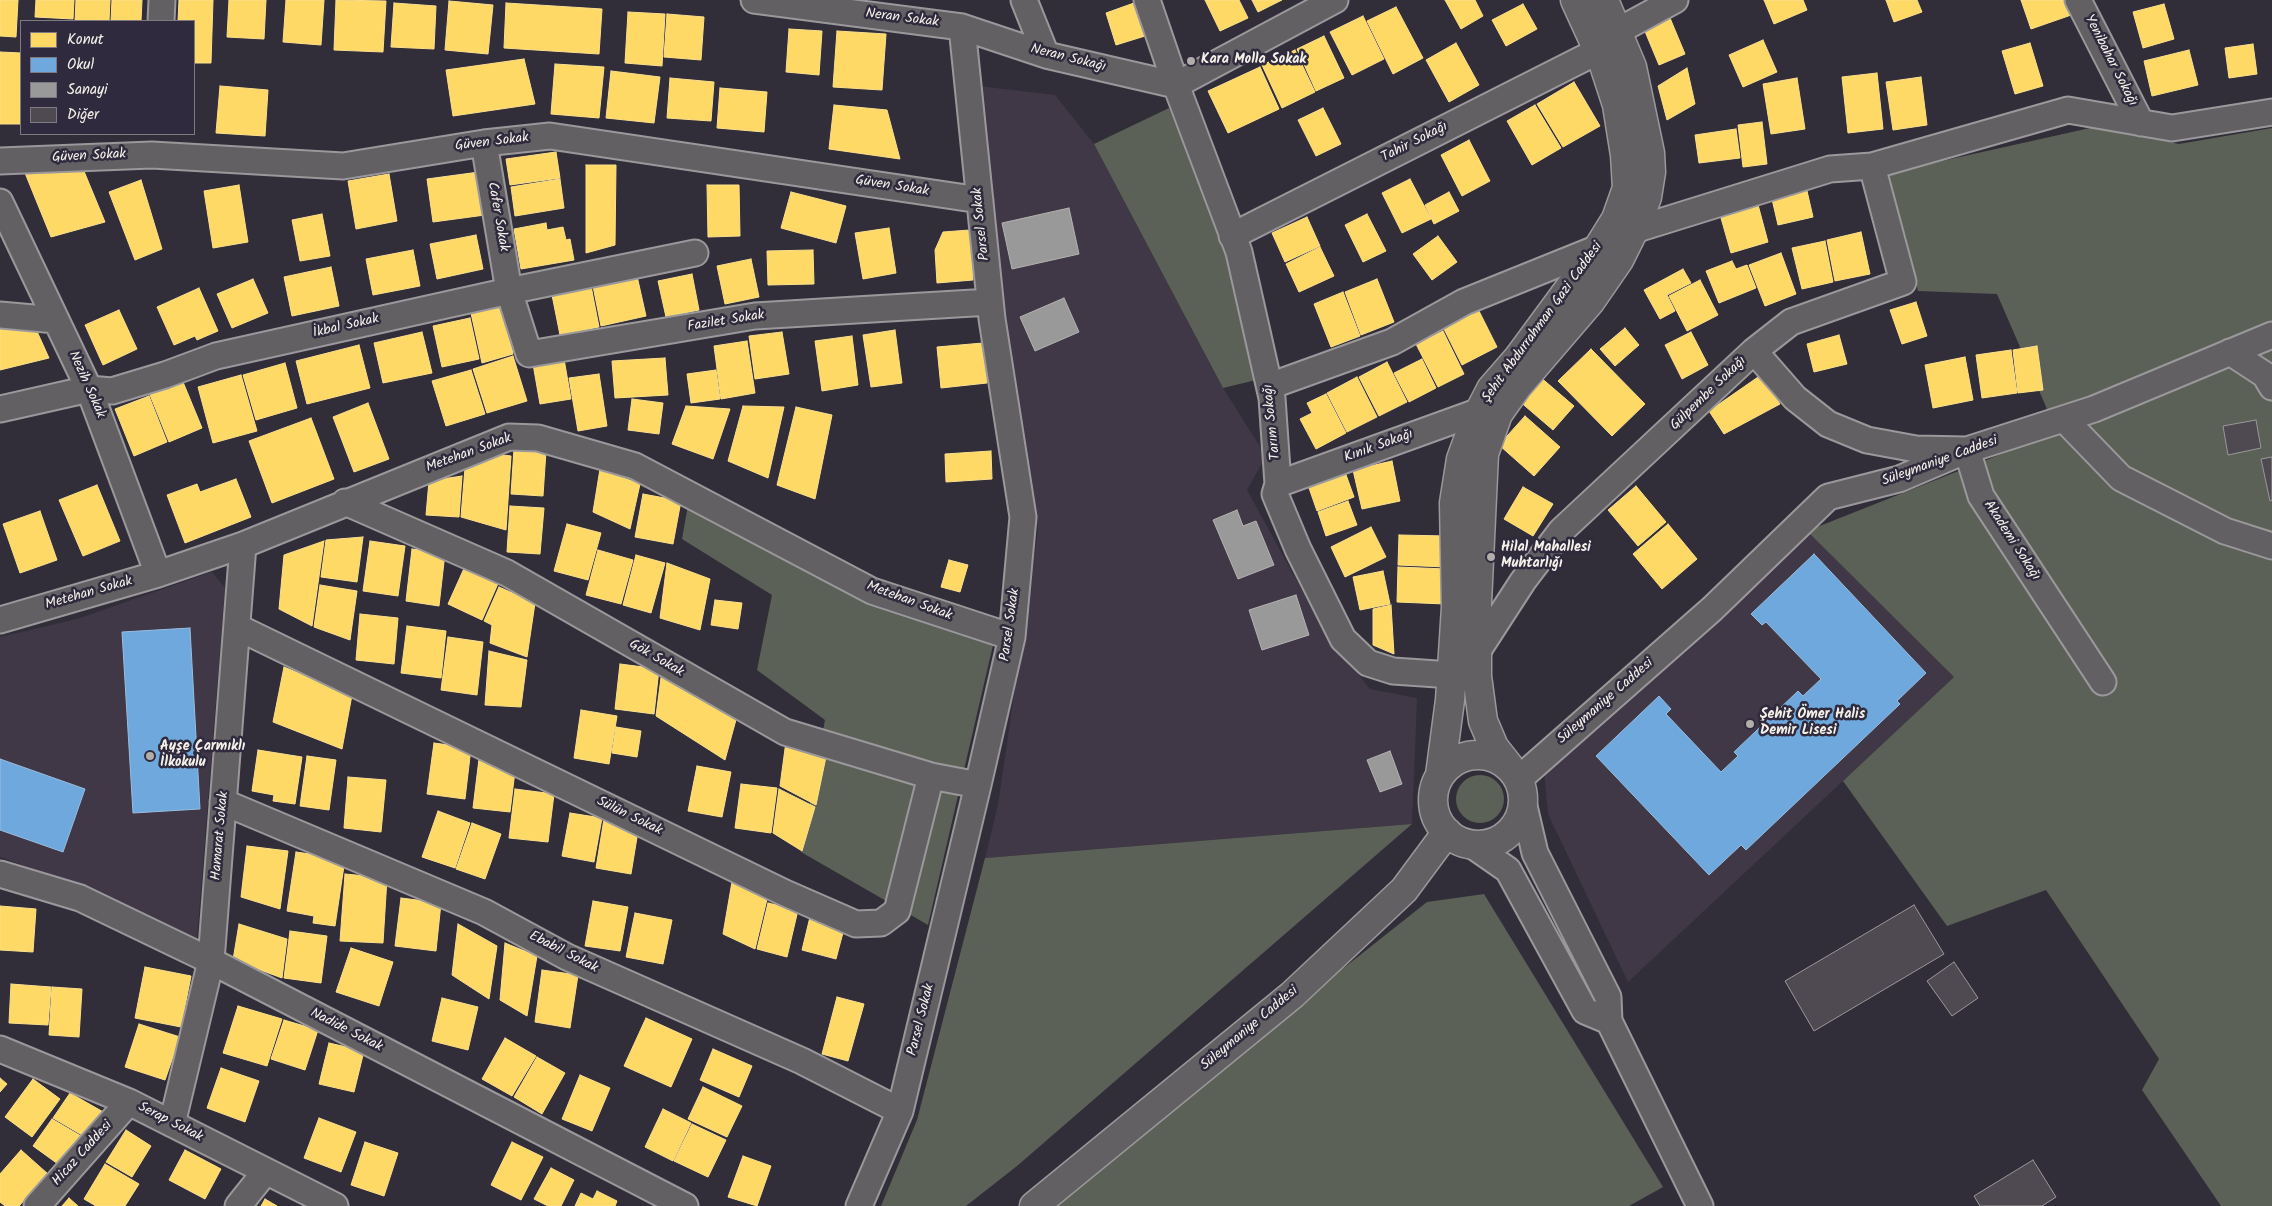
<!DOCTYPE html>
<meta charset="utf-8">
<style>
body{margin:0}
#map{position:relative;width:2272px;height:1206px;overflow:hidden;background:#312e39;font-family:Kalam,sans-serif}
canvas{display:block}
.legend{position:absolute;left:20px;top:20px;width:175px;height:115px;box-sizing:border-box;background:#2f2a3d;border:1px solid #7e7a81;margin:0;padding:6px 9px;list-style:none;font-size:15px;color:#f4f1e8}
.legend li{display:flex;align-items:center;gap:10px;height:25px}
.legend b{width:25px;border:1px solid #7e7a81}
</style>
<div id="map">
<canvas width="2272" height="1206"></canvas>
<ul class="legend">
<li><b style="height:14px;background:#ffd966"></b>Konut</li>
<li><b style="height:14px;background:#6fa8dc"></b>Okul</li>
<li><b style="height:14px;background:#999"></b>Sanayi</li>
<li><b style="height:14px;background:#4f4a51"></b>Diğer</li>
</ul>
</div>
<script>
const ctx = document.querySelector('canvas').getContext('2d');
ctx.lineJoin = 'round';
function paint(path, color) { ctx.fillStyle = color; ctx.fill(path, 'evenodd'); }
const toPath = rows => new Path2D(rows.map(r => 'M' + r).join(''));
function stroke(path, color, width, dash) { ctx.strokeStyle = color; ctx.lineWidth = width; ctx.lineCap = dash ? 'butt' : 'round'; ctx.setLineDash(dash || []); ctx.stroke(path); }
function drawText(font, color, halo, rows, align = 'center') {
  ctx.font = font + ' Kalam,sans-serif'; ctx.lineWidth = 5; ctx.setLineDash([]); ctx.textBaseline = 'middle'; ctx.strokeStyle = halo; ctx.fillStyle = color; for (const [text, x, y, turn = 0] of rows) {
    ctx.save(); ctx.translate(x, y); ctx.rotate((+turn || 0) * Math.PI / 180); ctx.textAlign = isNaN(turn) ? turn : align; if (halo) ctx.strokeText(text, 0, 0); ctx.fillText(text, 0, 0); ctx.restore();
  }
}
const built = toPath([
 [970,85,1055,95,1094,144,1223,388,1266,456,1247,490,1326,634,1370,689,1417,698,1412,824,985,858,998,805,1038,530],
 [1807,531,1954,677,1628,982,1548,814,1544,771],
 [212,572,225,588,197,938,99,893,0,857,0,637,77,619]
]);
const green = toPath([
 [1169,108,1281,374,1223,388,1094,144],
 [2099,126,2179,144,2272,128,2272,1206,2221,1206,2142,1090,2159,1059,2046,890,1947,926,1843,781,1954,677,1807,531,2057,432,1997,294,1918,291,1888,173],
 [688,505,993,645,928,925,801,852,825,720,757,670,772,595,682,539],
 '1456 799a24 24 0 1 1 48 0a24 24 0 1 1-48 0Z',
 [1412,824,1017,1166,966,1206,881,1206,917,1120,985,858],
 [1484,894,1663,1187,1629,1206,1043,1206,1427,902]
]);
const homes = toPath([
 [0,0,18,0,16,37,0,36,0,0],
 [36,0,74,0,73,19,35,17,36,0],
 [76,0,110,0,109,21,75,21,76,0],
 [112,0,142,0,141,21,111,21,112,0],
 [179,0,213,0,211,63,194,63,194,21,178,21,179,0],
 [229,0,266,0,264,39,227,37,229,0],
 [286,0,324,0,321,45,283,42,286,0],
 [336,0,386,1,383,52,334,50,336,0],
 [1205,0,1239,0,1248,18,1220,31,1205,0],
 [1252,0,1282,0,1258,12,1252,0],
 [1445,0,1475,0,1483,16,1461,29,1445,0],
 [1764,0,1803,0,1807,10,1774,24,1764,0],
 [1886,0,1917,0,1922,12,1894,22,1886,0],
 [2021,0,2069,0,2074,14,2031,29,2021,0],
 [449,1,493,5,488,54,445,50,449,1],
 [394,3,436,6,434,49,391,47,394,3],
 [506,3,602,9,599,54,504,48,506,3],
 [1134,3,1145,36,1116,45,1106,13,1134,3],
 [1523,4,1537,29,1506,46,1492,20,1523,4],
 [2164,4,2174,39,2143,48,2133,12,2164,4],
 [1396,7,1423,58,1393,74,1367,21,1396,7],
 [628,12,665,14,662,66,625,63,628,12],
 [667,14,704,17,701,60,664,57,667,14],
 [1363,16,1384,59,1352,75,1330,32,1363,16],
 [1670,18,1685,54,1659,65,1644,29,1670,18],
 [789,29,822,31,819,75,786,72,789,29],
 [837,31,886,34,882,90,833,87,837,31],
 [1324,36,1344,78,1316,91,1297,49,1324,36],
 [1763,40,1777,72,1743,87,1729,55,1763,40],
 [1456,43,1479,85,1449,102,1426,60,1456,43],
 [2030,43,2043,86,2015,94,2002,51,2030,43],
 [2253,44,2257,74,2229,78,2225,48,2253,44],
 [1295,50,1315,92,1282,108,1262,65,1295,50],
 [2189,50,2198,85,2152,96,2144,61,2189,50],
 [0,52,21,53,21,124,0,124,0,52],
 [524,59,535,104,453,116,446,70,524,59],
 [555,64,604,67,599,118,551,114,555,64],
 [1260,67,1279,109,1228,133,1208,91,1260,67],
 [1687,68,1695,104,1667,120,1658,86,1687,68],
 [611,71,660,77,654,123,606,118,611,71],
 [1877,73,1883,129,1848,133,1842,77,1877,73],
 [1921,77,1927,125,1893,130,1886,82,1921,77],
 [670,78,714,82,711,121,667,118,670,78],
 [1797,78,1805,129,1771,134,1763,84,1797,78],
 [1574,82,1600,126,1563,147,1537,104,1574,82],
 [220,86,268,90,265,136,216,133,220,86],
 [720,88,767,92,764,132,717,128,720,88],
 [834,105,887,110,900,159,829,149,834,105],
 [1535,105,1561,148,1532,165,1507,121,1535,105],
 [1323,108,1341,144,1316,156,1298,120,1323,108],
 [1762,122,1767,164,1743,167,1738,125,1762,122],
 [1736,129,1740,158,1699,163,1695,135,1736,129],
 [1469,140,1490,181,1462,196,1441,155,1469,140],
 [556,152,560,178,510,185,506,159,556,152],
 [81,164,105,222,51,237,25,173,81,164],
 [586,165,616,165,615,245,586,253,586,165],
 [479,172,485,215,433,222,427,179,479,172],
 [389,174,397,221,356,229,348,181,389,174],
 [560,179,564,208,515,216,511,187,560,179],
 [1410,179,1431,219,1402,233,1382,193,1410,179],
 [141,180,162,249,135,260,109,192,141,180],
 [239,185,248,242,213,248,204,191,239,185],
 [707,185,739,185,740,236,708,237,707,185],
 [1807,191,1813,217,1778,225,1772,199,1807,191],
 [791,192,846,206,836,243,781,228,791,192],
 [1449,192,1459,211,1434,224,1425,205,1449,192],
 [1757,201,1768,242,1731,253,1719,211,1757,201],
 [322,214,330,256,300,261,292,220,322,214],
 [1367,214,1386,251,1363,262,1345,225,1367,214],
 [1307,217,1320,246,1285,262,1272,233,1307,217],
 [546,223,547,230,563,227,566,240,570,239,574,260,521,269,514,229,546,223],
 [889,228,896,273,863,279,855,233,889,228],
 [970,230,973,280,937,283,935,250,943,232,970,230],
 [1861,232,1870,274,1835,281,1827,240,1861,232],
 [476,235,483,269,437,279,430,244,476,235],
 [1438,236,1457,262,1432,280,1413,254,1438,236],
 [1825,241,1833,282,1802,289,1792,248,1825,241],
 [1320,247,1334,276,1299,292,1286,264,1320,247],
 [413,250,420,286,373,295,366,259,413,250],
 [813,250,814,284,768,285,767,251,813,250],
 [1781,253,1796,294,1765,306,1749,265,1781,253],
 [751,259,759,297,725,304,717,266,751,259],
 [1732,261,1736,269,1747,265,1756,288,1719,303,1706,271,1732,261],
 [331,267,339,306,292,316,284,277,331,267],
 [1683,269,1691,283,1667,295,1675,311,1660,319,1644,290,1683,269],
 [692,274,699,310,666,317,658,281,692,274],
 [637,276,646,316,601,326,593,286,637,276],
 [253,279,268,313,232,328,217,294,253,279],
 [1377,279,1394,322,1361,335,1345,292,1377,279],
 [1700,280,1718,315,1687,331,1669,296,1700,280],
 [591,286,599,327,560,335,552,295,591,286],
 [199,288,218,331,197,340,195,336,174,345,157,307,199,288],
 [1343,292,1360,336,1331,347,1314,304,1343,292],
 [1916,302,1927,336,1902,344,1890,310,1916,302],
 [1475,303,1497,347,1462,365,1440,321,1475,303],
 [504,305,513,354,482,363,471,313,504,305],
 [119,310,137,349,103,365,85,325,119,310],
 [470,318,479,359,442,367,433,326,470,318],
 [0,323,35,327,49,358,0,370,0,323],
 [1625,328,1639,345,1615,366,1600,349,1625,328],
 [895,330,902,383,871,387,863,335,895,330],
 [1443,331,1464,374,1438,387,1416,344,1443,331],
 [422,332,432,373,383,383,374,343,422,332],
 [782,332,789,374,755,379,749,336,782,332],
 [1691,332,1708,365,1682,379,1665,345,1691,332],
 [1839,335,1847,364,1814,372,1807,344,1839,335],
 [852,336,858,385,822,391,815,341,852,336],
 [747,341,755,393,721,399,714,346,747,341],
 [983,343,987,383,941,388,937,347,983,343],
 [359,345,370,388,307,404,296,361,359,345],
 [2037,346,2043,390,2018,393,2013,350,2037,346],
 [1591,349,1645,404,1612,436,1558,381,1591,349],
 [2011,350,2017,393,1982,398,1976,355,2011,350],
 [513,356,527,401,487,413,473,369,513,356],
 [1965,357,1973,400,1933,408,1925,365,1965,357],
 [665,358,668,395,615,398,612,361,665,358],
 [564,359,571,399,540,404,533,364,564,359],
 [1422,359,1436,388,1409,402,1394,373,1422,359],
 [1387,362,1407,402,1379,416,1359,377,1387,362],
 [285,363,297,408,256,420,243,375,285,363],
 [471,370,485,414,446,426,432,381,471,370],
 [716,370,720,399,691,403,687,374,716,370],
 [599,374,607,426,578,431,569,378,599,374],
 [241,375,257,431,213,443,198,387,241,375],
 [1761,375,1780,404,1724,434,1709,411,1761,375],
 [1539,376,1574,406,1553,430,1518,400,1539,376],
 [1357,377,1377,417,1347,432,1327,393,1357,377],
 [183,382,202,428,169,442,150,395,183,382],
 [1326,394,1346,433,1316,449,1300,419,1312,413,1307,403,1326,394],
 [149,396,167,442,134,456,115,409,149,396],
 [632,399,663,403,659,434,628,430,632,399],
 [368,403,389,459,354,472,333,417,368,403],
 [686,406,730,409,713,459,672,444,686,406],
 [743,406,784,407,768,478,728,461,743,406],
 [796,407,832,415,815,499,777,485,796,407],
 [1525,416,1560,447,1534,476,1499,445,1525,416],
 [311,418,334,479,272,503,249,441,311,418],
 [514,449,546,451,543,496,511,494,514,449],
 [991,451,992,479,946,482,945,454,991,451],
 [495,454,511,456,506,530,461,517,465,468,495,454],
 [1392,461,1400,501,1362,509,1353,470,1392,461],
 [600,469,640,484,630,529,593,512,600,469],
 [1345,472,1354,497,1317,511,1308,485,1345,472],
 [462,476,459,517,426,515,429,481,462,476],
 [236,479,251,517,185,543,167,495,197,484,200,492,236,479],
 [97,485,120,541,83,556,59,500,97,485],
 [1636,486,1666,522,1638,546,1608,510,1636,486],
 [1523,487,1553,504,1533,536,1504,519,1523,487],
 [643,494,681,501,673,544,635,537,643,494],
 [1348,501,1357,525,1326,536,1318,512,1348,501],
 [510,506,544,508,540,554,507,552,510,506],
 [40,511,57,560,20,573,3,524,40,511],
 [567,524,601,533,588,580,554,571,567,524],
 [1668,524,1697,559,1662,589,1633,554,1668,524],
 [1371,527,1386,557,1345,577,1331,547,1371,527],
 [1399,535,1447,536,1446,567,1398,565,1399,535],
 [363,537,357,582,321,577,326,540,363,537],
 [324,541,312,626,279,609,284,555,324,541],
 [370,541,405,546,398,596,363,591,370,541],
 [412,549,445,553,439,606,406,601,412,549],
 [598,550,633,560,621,604,586,595,598,550],
 [636,555,665,563,651,613,623,605,636,555],
 [949,560,968,565,960,592,941,587,949,560],
 [667,563,710,579,700,630,660,618,667,563],
 [466,564,500,579,482,620,448,604,466,564],
 [1398,567,1446,569,1445,604,1397,602,1398,567],
 [1383,571,1390,604,1360,610,1353,577,1383,571],
 [320,585,357,591,350,640,314,627,320,585],
 [499,587,535,603,527,657,490,643,492,625,484,621,499,587],
 [715,600,742,603,738,629,711,625,715,600],
 [1391,605,1394,654,1373,645,1373,609,1391,605],
 [360,614,398,618,394,664,356,660,360,614],
 [407,626,446,631,441,678,401,673,407,626],
 [448,637,483,642,477,695,441,690,448,637],
 [489,651,527,660,521,707,485,705,489,651],
 [620,664,659,669,654,714,615,709,620,664],
 [284,667,352,695,342,749,273,722,284,667],
 [662,670,737,716,725,760,656,716,662,670],
 [581,710,617,716,609,764,574,758,581,710],
 [616,727,641,731,637,757,612,753,616,727],
 [787,734,827,752,816,805,780,786,787,734],
 [434,743,471,748,465,799,427,794,434,743],
 [258,750,302,757,295,804,273,801,274,795,252,791,258,750],
 [307,756,336,760,329,810,300,806,307,756],
 [479,759,516,763,510,812,473,808,479,759],
 [697,766,731,772,722,817,688,811,697,766],
 [348,777,386,780,381,832,344,828,348,777],
 [741,784,777,788,771,833,735,828,741,784],
 [515,789,554,794,548,842,509,838,515,789],
 [779,789,815,807,802,851,773,833,779,789],
 [438,811,470,823,455,868,422,857,438,811],
 [570,813,602,818,594,862,562,856,570,813],
 [604,819,639,825,631,874,596,868,604,819],
 [472,823,501,834,485,879,456,869,472,823],
 [247,846,288,851,280,909,241,897,247,846],
 [296,852,345,859,335,926,313,923,314,916,287,911,296,852],
 [345,874,387,878,383,943,340,941,345,874],
 [733,876,769,891,755,949,723,934,733,876],
 [401,898,441,903,436,951,395,946,401,898],
 [593,901,628,907,620,951,585,946,593,901],
 [768,903,798,910,787,957,757,949,768,903],
 [0,906,36,909,33,952,0,950,0,906],
 [635,913,672,920,663,964,626,957,635,913],
 [810,917,845,925,836,959,802,950,810,917],
 [239,924,287,939,282,978,233,960,239,924],
 [458,924,497,946,489,999,452,975,458,924],
 [290,931,327,936,321,983,284,978,290,931],
 [505,943,537,956,527,1016,500,1000,505,943],
 [351,948,393,962,379,1006,336,992,351,948],
 [145,967,191,976,181,1027,135,1018,145,967],
 [542,970,578,975,570,1028,535,1022,542,970],
 [11,984,51,987,48,1025,9,1023,11,984],
 [52,987,82,989,79,1037,49,1035,52,987],
 [837,997,864,1004,848,1061,822,1054,837,997],
 [442,998,478,1007,468,1050,432,1041,442,998],
 [238,1006,282,1019,267,1066,223,1053,238,1006],
 [646,1018,692,1039,671,1087,624,1066,646,1018],
 [284,1020,318,1030,305,1070,271,1059,284,1020],
 [139,1024,180,1037,165,1080,125,1067,139,1024],
 [505,1038,536,1056,512,1096,482,1079,505,1038],
 [329,1043,364,1051,354,1092,319,1084,329,1043],
 [713,1049,752,1066,739,1097,700,1080,713,1049],
 [537,1057,565,1073,542,1114,514,1097,537,1057],
 [221,1068,259,1081,245,1122,207,1108,221,1068],
 [580,1075,610,1088,592,1131,562,1119,580,1075],
 [0,1078,7,1084,0,1092,0,1078],
 [33,1079,60,1099,32,1137,5,1117,33,1079],
 [703,1087,742,1106,727,1137,688,1119,703,1087],
 [70,1093,105,1113,87,1138,53,1118,70,1093],
 [663,1109,691,1123,673,1161,645,1147,663,1109],
 [319,1118,356,1132,341,1172,304,1158,319,1118],
 [52,1119,86,1139,65,1169,33,1146,52,1119],
 [692,1124,726,1140,708,1177,674,1161,692,1124],
 [126,1130,151,1146,132,1177,106,1162,126,1130],
 [365,1142,398,1153,384,1196,351,1185,365,1142],
 [512,1142,543,1157,521,1200,491,1185,512,1142],
 [21,1150,48,1174,19,1206,5,1206,0,1202,0,1174,21,1150],
 [185,1150,221,1169,205,1199,169,1180,185,1150],
 [743,1156,771,1166,757,1206,728,1197,743,1156],
 [105,1164,139,1184,125,1206,96,1206,84,1199,105,1164],
 [551,1168,574,1180,561,1206,548,1206,534,1199,551,1168],
 [597,1191,617,1201,615,1206,575,1206,581,1193,593,1199,597,1191],
 [69,1198,78,1206,62,1206,69,1198],
 [265,1199,277,1206,261,1206,265,1199]
]);
const schools = toPath([
 [1814,554,1926,673,1897,701,1900,704,1746,850,1741,845,1709,875,1596,756,1659,696,1671,709,1666,714,1721,772,1738,756,1734,752,1798,691,1803,696,1821,679,1766,622,1762,625,1751,614,1814,554],
 [190,628,200,809,133,813,122,632,190,628],
 [0,759,85,789,63,852,0,830,0,759]
]);
const industry = toPath([
 [1069,208,1079,254,1012,269,1002,223,1069,208],
 [1064,298,1079,332,1035,351,1020,317,1064,298],
 [1237,510,1243,526,1256,521,1274,565,1238,579,1213,520,1237,510],
 [1296,595,1309,635,1262,650,1249,610,1296,595],
 [1390,751,1402,784,1380,792,1367,760,1390,751]
]);
const building = toPath([
 [2256,420,2261,448,2228,455,2223,426,2256,420],
 [2272,457,2272,500,2270,501,2261,459,2272,457],
 [1914,905,1944,954,1814,1031,1785,981,1914,905],
 [1954,962,1978,998,1952,1016,1927,981,1954,962],
 [2033,1160,2056,1197,2042,1206,1980,1206,1974,1196,2033,1160]
]);
const minor = toPath([
 [754,0,962,27,1046,55,1176,85],
 [1024,0,1046,55],
 [1147,0,1176,85,1239,252,1272,398,1278,484,1275,494,1298,549,1343,639,1368,663,1393,671,1452,675],
 [2078,0,2141,123],
 [161,21,162,0],
 [1618,31,1675,0],
 [1176,85,1335,0],
 [484,143,509,291,529,354,755,316,990,302],
 [0,161,152,155,343,166,484,143,550,136,980,200],
 [0,202,89,389,158,574],
 [1634,230,1830,169,1872,166,2068,110,2172,128,2272,112],
 [1232,236,1598,51],
 [0,315,56,320],
 [1754,351,1795,398,1828,424,1867,440,1916,449,1967,450,1981,496,2103,682],
 [2230,352,2265,375,2272,387],
 [1270,386,1392,342,1464,302,1598,248],
 [0,409,89,389,112,391,165,375,216,356,509,291,695,253],
 [2064,419,2121,478,2225,531,2272,546],
 [1278,484,1480,411],
 [345,502,507,573,785,732,931,776,978,785],
 [0,620,158,574,243,545,509,437,538,438,635,466,872,591,1012,637],
 [237,627,785,893,856,924,881,923,897,911,931,776],
 [1477,652,1523,581,1561,531,1754,351,1791,322,1903,282,1872,166],
 [1519,779,1712,609,1828,497,1899,479,1967,450,2094,409,2272,335],
 [223,802,484,912,567,957,802,1061,900,1111],
 [1524,806,1535,853,1608,997,1609,1021,1700,1206],
 [1472,845,1508,870,1585,1011,1609,1021],
 [0,874,80,898,211,961,685,1206],
 [0,1049,129,1102,335,1206],
 [172,1124,211,961,243,545],
 [37,1206,129,1102],
 [238,1206,266,1171],
 [859,1206,900,1111,978,785,1012,637,1023,517,992,319,962,27]
]);
const tertiary = toPath([
 '1433 800a45 45 0 1 1 90 0a45 45 0 1 1-90 0Z',
 [1509,766,1494,747,1483,721,1477,676,1477,603,1484,454,1498,414,1517,387,1590,302,1619,260,1638,222,1647,197,1651,172,1650,153,1632,67,1604,0],
 [1440,775,1450,700,1456,607,1454,503,1461,459,1476,418,1491,389,1518,358,1593,256,1616,219,1627,188,1625,155,1617,105,1602,59,1575,0],
 [1034,1206,1292,995,1404,890,1447,832]
]);
const markers = [
 [1191,61,5,"#b0adab"],
 [1491,557,5,"#b0adab"],
 [1750,724,5,"#b0adab"],
 [150,756,5,"#b0adab"]
];
const streetNames = [
 ["Neran Sokak",902,19,7],
 ["Neran Sokağı",1068,59,14],
 ["Yenibahar Sokağı",2110,61,63],
 ["Güven Sokak",492,143,-7],
 ["Tahir Sokağı",1415,143,-27],
 ["Güven Sokak",89,157,-3],
 ["Güven Sokak",892,187,9],
 ["Cafer Sokak",497,217,80],
 ["Parsel Sokak",982,224,-96],
 ["Fazilet Sokak",726,322,-9],
 ["Şehit Abdurrahman Gazi Caddesi",1543,323,-54],
 ["İkbal Sokak",346,327,-13],
 ["Nezih Sokak",86,385,66],
 ["Gülpembe Sokağı",1709,394,-44],
 ["Tarım Sokağı",1273,422,-96],
 ["Kınık Sokağı",1379,447,-20],
 ["Metehan Sokak",469,454,-20],
 ["Süleymaniye Caddesi",1940,462,-20],
 ["Akademi Sokağı",2011,541,57],
 ["Metehan Sokak",89,594,-16],
 ["Metehan Sokak",909,602,20],
 ["Parsel Sokak",1011,625,-82],
 ["Gök Sokak",656,659,30],
 ["Süleymaniye Caddesi",1606,702,-41],
 ["Sülün Sokak",629,817,26],
 ["Hamarat Sokak",221,836,-85],
 ["Ebabil Sokak",563,953,27],
 ["Parsel Sokak",922,1020,-76],
 ["Süleymaniye Caddesi",1250,1029,-40],
 ["Nadide Sokak",346,1031,27],
 ["Serap Sokak",170,1123,27],
 ["Hicaz Caddesi",83,1154,-48]
];
const poiNames = [
 ["Kara Molla Sokak",1201,61],
 ["Hilal Mahallesi",1501,549],
 ["Muhtarlığı",1501,565],
 ["Şehit Ömer Halis",1760,716],
 ["Demir Lisesi",1760,732],
 ["Ayşe Çarmıklı",160,748],
 ["İlkokulu",160,764]
];
paint(built, '#403747');
paint(green, '#5b6157');
paint(homes, '#ffd966');
stroke(homes, '#fce08d', 1);
paint(schools, '#6fa8dc');
stroke(schools, '#97bee0', 1);
paint(industry, '#999');
stroke(industry, '#b4b3b1', 1);
paint(building, '#4f4a51');
stroke(building, '#9a989b', 1);
stroke(minor, '#9a989b', 29);
stroke(tertiary, '#9a989b', 31);
stroke(minor, '#626063', 25);
stroke(tertiary, '#626063', 28);
for (const [x, y, r, color] of markers) { const dot = new Path2D(); dot.arc(x, y, r, 0, 2 * Math.PI); ctx.fillStyle = color; ctx.fill(dot); stroke(dot, '#2f2a3d', 2); }
drawText('14px', '#f4f1e8', '#2f2a3d', streetNames);
drawText('bold 14px', '#f4f1e8', '#2f2a3d', poiNames, 'left');
</script>
